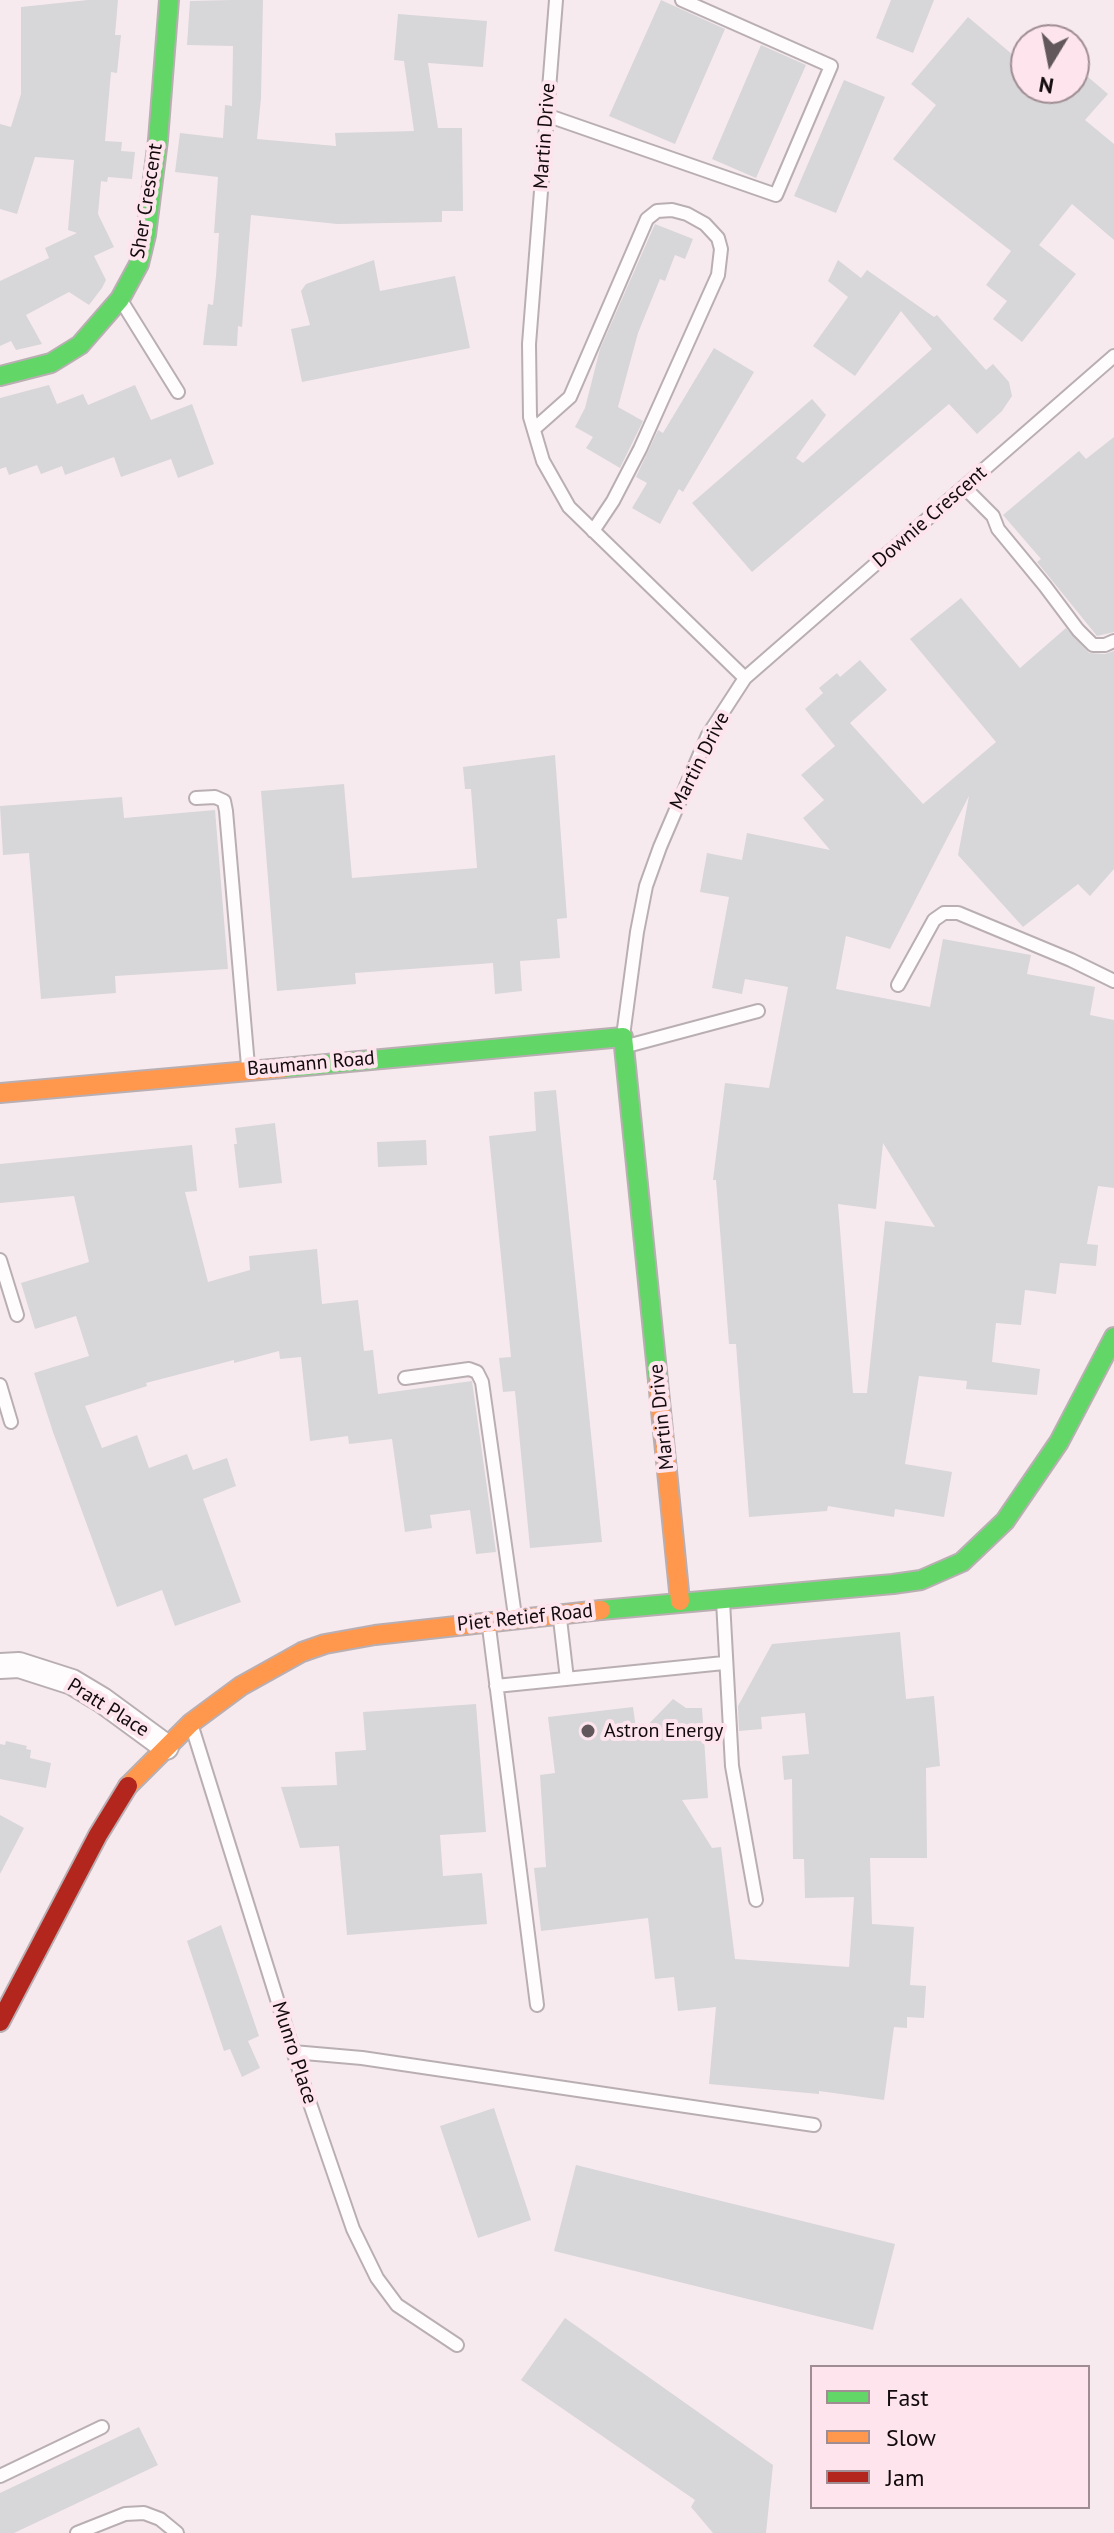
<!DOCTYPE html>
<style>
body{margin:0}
#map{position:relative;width:1114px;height:2533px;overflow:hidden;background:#f7eaee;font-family:"PT Sans",sans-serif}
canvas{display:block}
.legend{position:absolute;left:810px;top:2365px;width:280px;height:144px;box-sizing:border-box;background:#fde4ed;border:2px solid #9f8d93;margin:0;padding:10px 14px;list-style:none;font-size:24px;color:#120a0d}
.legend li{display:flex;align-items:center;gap:16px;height:40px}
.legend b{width:40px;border:2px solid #9f8d93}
.north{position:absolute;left:1010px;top:24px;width:80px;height:80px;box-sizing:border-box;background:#fde4ed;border:2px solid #9f8d93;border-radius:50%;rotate:190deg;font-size:22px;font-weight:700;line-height:32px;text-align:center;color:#120a0d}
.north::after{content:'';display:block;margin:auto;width:28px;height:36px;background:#62585c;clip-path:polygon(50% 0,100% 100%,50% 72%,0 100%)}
</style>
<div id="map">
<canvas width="1114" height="2533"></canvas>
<ul class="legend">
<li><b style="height:10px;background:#63d668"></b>Fast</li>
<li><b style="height:10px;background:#ff974d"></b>Slow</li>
<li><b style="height:10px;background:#b3261e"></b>Jam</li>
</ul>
<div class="north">N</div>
</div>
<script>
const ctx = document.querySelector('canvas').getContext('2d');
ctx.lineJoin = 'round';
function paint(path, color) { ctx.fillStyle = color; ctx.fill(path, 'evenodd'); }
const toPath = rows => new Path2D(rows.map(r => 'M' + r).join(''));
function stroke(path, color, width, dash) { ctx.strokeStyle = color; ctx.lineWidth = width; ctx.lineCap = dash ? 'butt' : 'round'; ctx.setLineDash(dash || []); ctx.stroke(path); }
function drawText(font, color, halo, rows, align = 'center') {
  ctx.font = font + ' "PT Sans",sans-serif'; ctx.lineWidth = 8; ctx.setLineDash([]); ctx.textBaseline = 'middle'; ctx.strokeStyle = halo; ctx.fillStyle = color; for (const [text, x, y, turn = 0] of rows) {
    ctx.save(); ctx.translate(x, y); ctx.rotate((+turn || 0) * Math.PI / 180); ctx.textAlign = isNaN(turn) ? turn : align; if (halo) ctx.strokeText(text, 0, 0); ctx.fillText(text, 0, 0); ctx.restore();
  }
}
const building = toPath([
 [88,0,118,0,115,35,121,35,117,73,111,72,105,141,122,142,121,151,135,152,132,179,108,177,107,182,101,181,98,214,114,247,94,256,106,280,102,288,89,305,69,292,26,315,42,344,16,350,11,341,0,346,0,281,49,258,45,248,77,233,68,230,74,160,35,157,17,214,0,209,0,124,11,127,21,94,21,7],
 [232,0,263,0,261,98,257,139,336,146,335,133,414,131,404,61,394,60,398,14,487,21,483,67,428,63,438,128,462,128,463,211,442,211,442,222,337,224,251,215,242,327,238,326,237,346,203,345,208,304,213,305,216,276,219,233,214,233,218,177,175,172,180,133,223,138,225,105,232,106,233,46,187,45,190,1],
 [661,0,725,29,675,144,609,116],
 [891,0,934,0,913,53,876,38],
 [968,17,1026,66,1026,88,1074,88,1074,65,1108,94,1085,120,1114,144,1114,240,1072,204,1039,245,1076,274,1022,342,993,319,1007,301,986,285,1011,251,893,159,936,105,911,84],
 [761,45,806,65,756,178,712,159],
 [844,80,885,97,836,213,794,196],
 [655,224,693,239,685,259,675,255,665,281,660,279,638,333,618,407,643,421,620,468,586,448,593,437,575,427,585,408,600,349],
 [374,260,380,291,455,276,470,348,302,382,291,329,310,325,301,291,306,284],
 [838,260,861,278,867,270,934,317,937,315,986,370,993,364,1009,382,1012,396,1002,411,977,434,949,404,752,572,692,503,812,399,826,415,796,458,803,463,932,349,901,311,855,376,813,346,848,297,828,281],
 [714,348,754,372,683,492,679,489,660,524,632,508,647,483,636,477,658,430,663,433],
 [49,385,57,404,83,394,88,405,135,385,151,420,192,404,214,464,178,478,171,459,121,477,114,457,65,475,62,466,41,474,37,465,9,475,6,467,0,469,0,398],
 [1114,437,1114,632,1097,636,1037,562,1041,559,1003,515,1079,451,1086,459],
 [961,598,1020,668,1066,628,1089,653,1105,654,1114,651,1114,869,1090,896,1078,884,1023,927,958,855,969,796,890,949,846,936,836,989,930,1007,943,939,1031,955,1027,974,1095,987,1090,1015,1114,1020,1114,1188,1098,1186,1087,1244,1098,1245,1096,1266,1060,1263,1056,1294,1025,1290,1021,1325,996,1323,992,1362,1040,1369,1037,1395,966,1389,967,1381,919,1376,905,1464,952,1472,944,1517,895,1509,894,1517,828,1506,827,1511,749,1517,736,1344,729,1344,716,1180,713,1180,725,1083,769,1088,788,987,745,979,742,994,712,988,729,897,700,892,707,853,742,860,747,833,830,850,803,818,824,800,801,775,835,746,805,709,823,693,819,688,837,673,840,677,860,660,887,690,850,723,923,804,996,742,910,639],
 [883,1143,935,1227,885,1221,867,1393,853,1393,838,1204,876,1209],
 [555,755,567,918,557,919,560,958,520,961,522,991,495,994,493,963,355,973,356,984,277,991,261,791,344,784,352,878,477,868,471,789,465,789,463,767],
 [122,797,124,818,215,810,228,969,115,976,116,993,41,999,29,853,3,855,0,806],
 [556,1090,602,1542,530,1548,515,1391,503,1392,499,1358,511,1357,489,1136,536,1131,534,1092],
 [275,1123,282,1183,239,1188,234,1144,237,1144,235,1128],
 [426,1140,427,1165,378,1167,377,1142],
 [192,1145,197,1191,185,1192,208,1282,250,1270,249,1256,317,1249,322,1304,358,1300,364,1351,373,1350,378,1394,472,1381,496,1552,476,1554,470,1510,430,1515,432,1528,405,1532,392,1439,349,1444,348,1436,310,1441,301,1357,280,1359,279,1351,234,1363,234,1360,146,1383,147,1386,85,1406,102,1448,137,1435,149,1468,187,1454,193,1470,227,1458,236,1486,203,1499,241,1602,175,1626,162,1590,117,1607,53,1432,34,1373,89,1356,76,1316,35,1329,21,1283,89,1262,74,1196,0,1203,0,1164],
 [900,1632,906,1699,934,1696,940,1766,926,1768,927,1858,870,1858,872,1924,914,1927,910,1985,926,1986,924,2018,907,2017,907,2028,894,2027,884,2100,819,2091,819,2094,709,2084,716,2007,678,2011,674,1977,655,1979,648,1918,541,1931,534,1868,546,1867,540,1775,555,1773,548,1717,633,1707,637,1736,673,1699,686,1708,702,1708,708,1798,682,1800,712,1848,721,1847,735,1959,849,1967,854,1897,805,1898,804,1859,793,1859,792,1779,784,1780,782,1756,809,1754,805,1713,761,1717,762,1729,739,1731,738,1706,772,1644],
 [476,1704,486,1832,440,1835,443,1876,482,1873,487,1924,347,1935,339,1846,300,1848,281,1787,337,1785,335,1752,366,1750,363,1712],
 [6,1741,27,1746,26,1749,31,1750,30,1758,51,1763,46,1788,0,1779,0,1744,5,1745],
 [0,1815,24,1828,0,1874],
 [221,1925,259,2036,248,2041,260,2068,242,2077,230,2049,224,2051,187,1941],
 [494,2108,531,2220,478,2238,440,2126],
 [576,2165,895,2244,873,2330,554,2251],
 [565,2318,773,2465,766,2533,713,2533,691,2507,695,2500,521,2380],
 [139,2427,158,2465,14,2533,0,2533,0,2493]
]);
const lane = toPath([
 [556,0,529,344,530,417,543,461,569,507,745,678],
 [546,115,776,195,831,66,682,0],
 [122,302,178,392],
 [534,429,570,397,647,219,657,211,672,210,687,214,705,224,718,238,721,249,718,275,640,449,613,501,593,531],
 [964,487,993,516,998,529,1045,586,1078,630,1093,645,1105,645,1114,641],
 [196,798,215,797,224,801,226,811,248,1066],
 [898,985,934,920,944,913,958,913,1071,960,1114,981],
 [623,1036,637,932,646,886,660,847,708,735,745,678,1114,356],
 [627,1046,758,1011],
 [0,1260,17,1315],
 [405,1378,469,1369,477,1372,482,1382,515,1616],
 [0,1385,11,1422],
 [723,1601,732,1766,756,1900],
 [560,1619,567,1679],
 [489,1627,537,2005],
 [496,1686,724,1663],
 [193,1730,306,2092,353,2229,377,2278,397,2305,457,2345],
 [293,2052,362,2058,814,2125],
 [0,2476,102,2427],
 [77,2533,125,2514,144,2513,160,2519,177,2533]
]);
const street = toPath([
 [0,1666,19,1665,72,1682,102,1700,166,1747]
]);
const fast = toPath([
 [0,376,51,363,80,345,120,299,139,264,146,235,158,140,169,0],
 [283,1068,623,1037,658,1381],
 [601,1610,893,1584,921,1580,962,1562,1005,1521,1059,1442,1114,1337]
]);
const slow = toPath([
 [0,1093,283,1068],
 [658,1381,680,1601],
 [128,1786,191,1723,241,1686,302,1652,325,1644,375,1635,601,1610]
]);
const jam = toPath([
 [0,2022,98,1835,128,1786]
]);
const markers = [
 [588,1731,8,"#62585c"]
];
const streetNames = [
 ["Martin Drive",545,136,-86],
 ["Sher Crescent",147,201,-81],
 ["Downie Crescent",930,517,-41],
 ["Martin Drive",700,761,-63],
 ["Baumann Road",311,1064,-5],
 ["Martin Drive",662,1417,-96],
 ["Piet Retief Road",525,1618,-6],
 ["Pratt Place",108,1708,32],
 ["Munro Place",294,2053,72]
];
const poiNames = [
 ["Astron Energy",604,1731]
];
paint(building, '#d7d6d9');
stroke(lane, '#b9afb3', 16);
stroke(street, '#b9afb3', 28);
stroke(fast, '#b9afb3', 22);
stroke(slow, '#b9afb3', 22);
stroke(jam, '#b9afb3', 22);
stroke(lane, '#fefcfc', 12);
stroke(street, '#fefcfc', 24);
stroke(fast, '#63d668', 18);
stroke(slow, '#ff974d', 18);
stroke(jam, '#b3261e', 18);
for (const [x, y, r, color] of markers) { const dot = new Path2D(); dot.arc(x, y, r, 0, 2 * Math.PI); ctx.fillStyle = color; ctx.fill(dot); stroke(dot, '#fde4ed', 3); }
drawText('20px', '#120a0d', '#fde4ed', streetNames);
drawText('20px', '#120a0d', '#fde4ed', poiNames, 'left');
</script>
